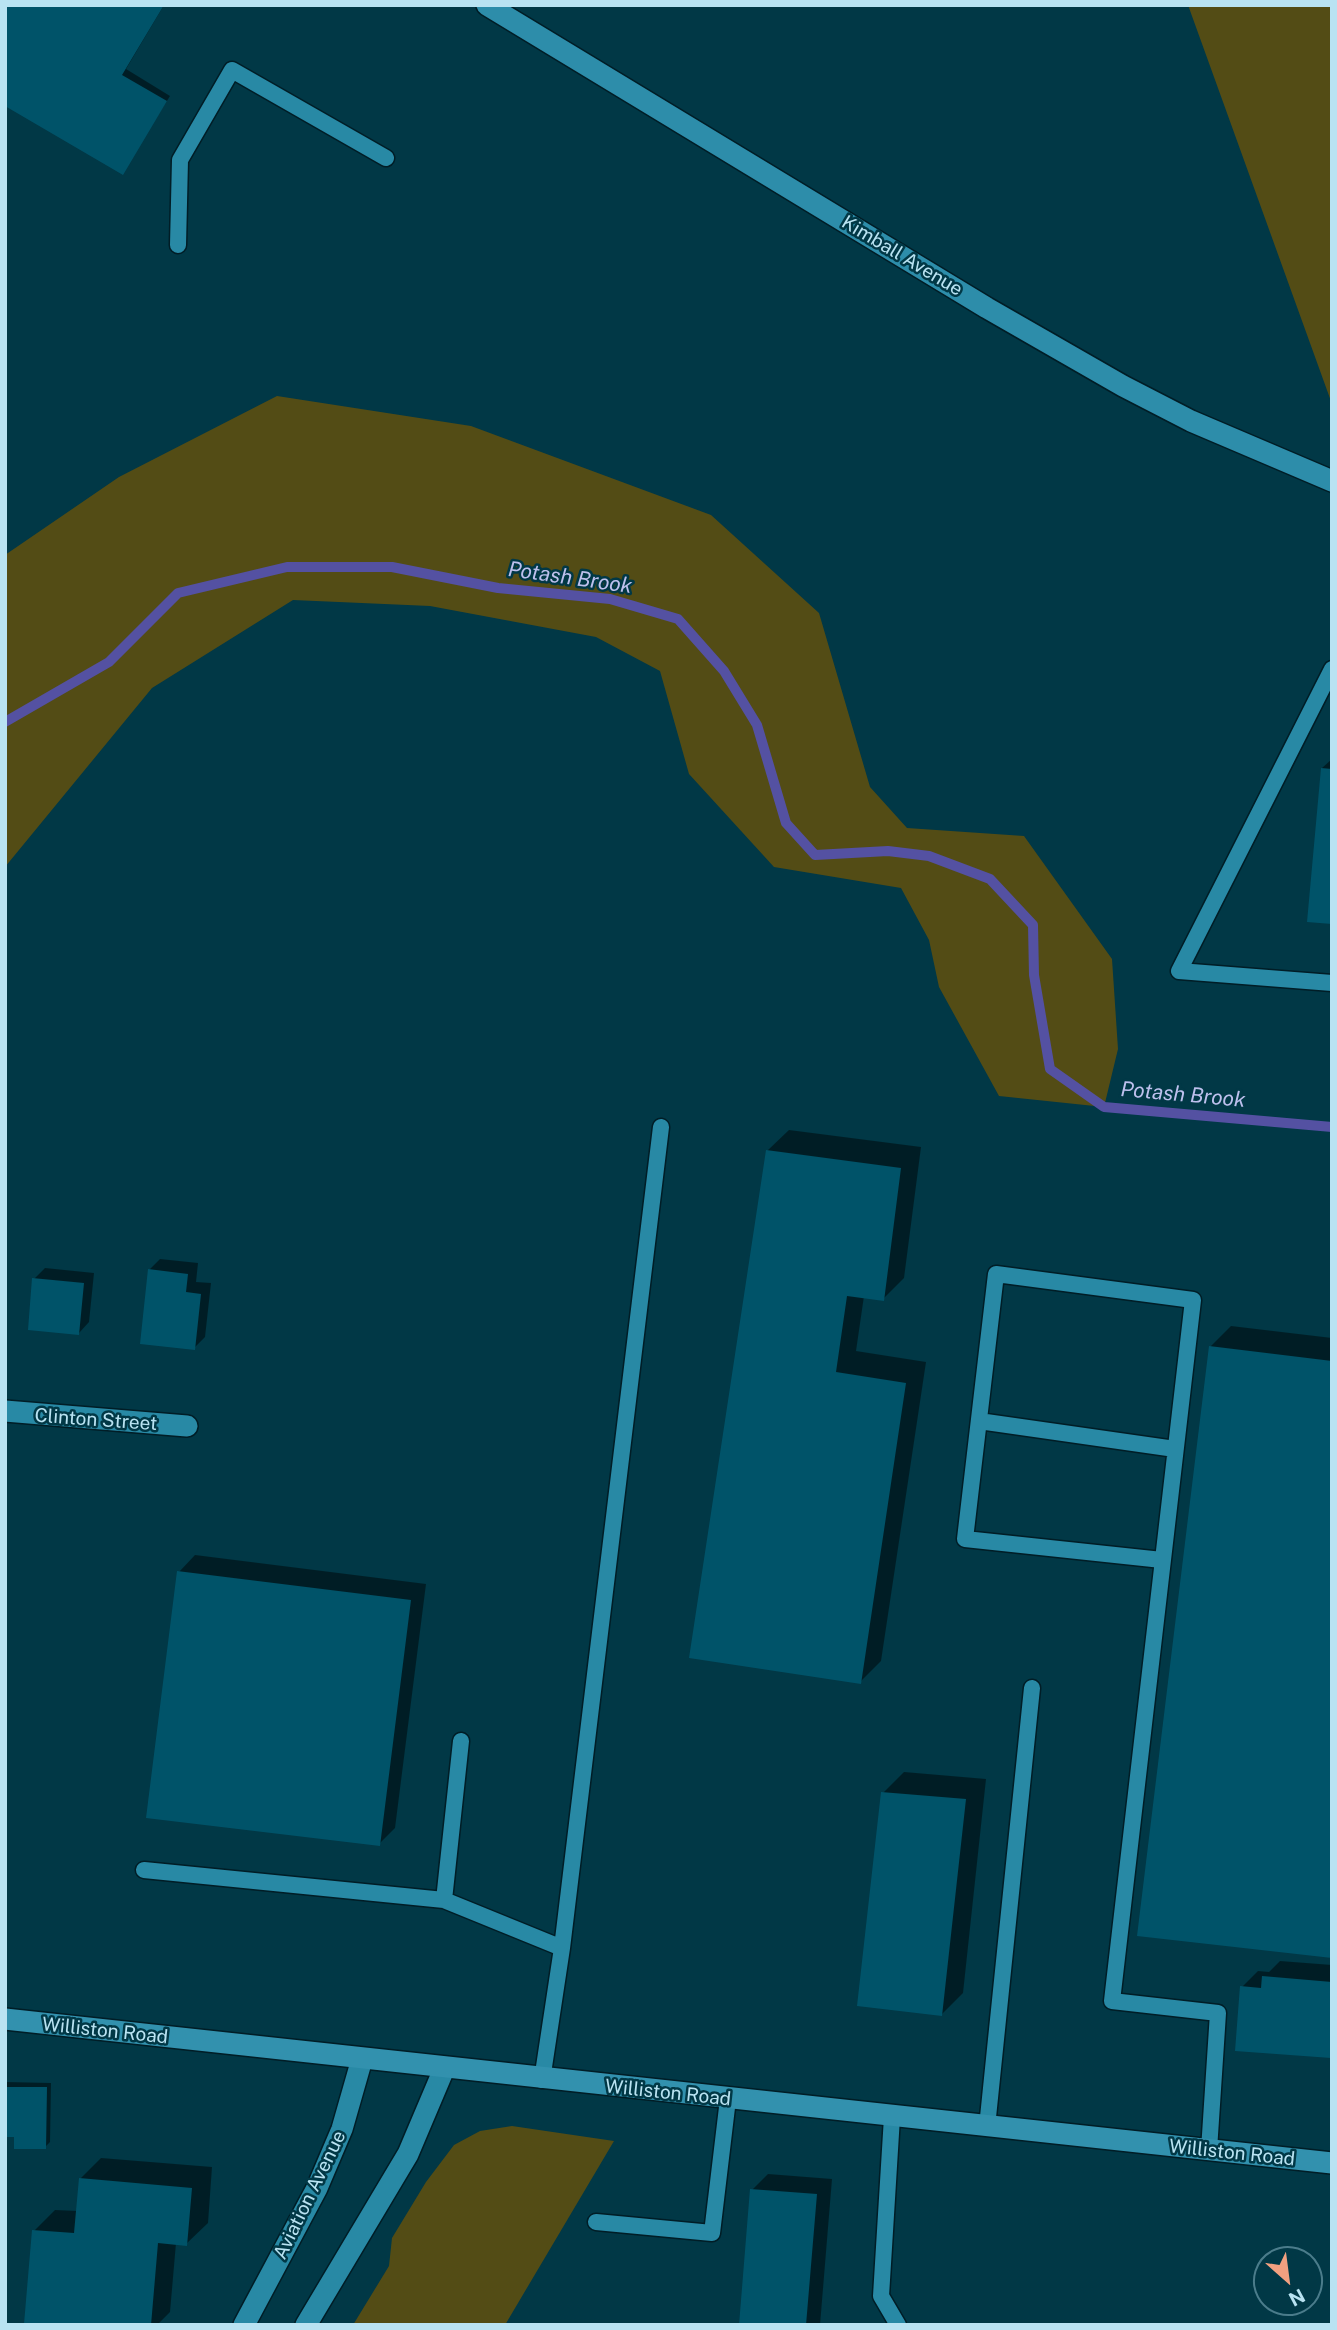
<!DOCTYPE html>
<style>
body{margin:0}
#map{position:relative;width:1337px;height:2330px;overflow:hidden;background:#013846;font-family:"Public Sans",sans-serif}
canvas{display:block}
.frame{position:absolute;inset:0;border:7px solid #b9e3f2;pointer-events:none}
.north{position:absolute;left:1253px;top:2246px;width:70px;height:70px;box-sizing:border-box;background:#013846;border:2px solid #4b7c8b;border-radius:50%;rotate:152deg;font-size:19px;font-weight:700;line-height:28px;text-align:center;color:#b9e3f2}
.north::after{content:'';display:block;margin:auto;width:24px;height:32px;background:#f2a080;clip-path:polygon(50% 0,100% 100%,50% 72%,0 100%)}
</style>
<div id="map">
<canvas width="1337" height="2330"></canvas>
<div class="frame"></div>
<div class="north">N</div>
</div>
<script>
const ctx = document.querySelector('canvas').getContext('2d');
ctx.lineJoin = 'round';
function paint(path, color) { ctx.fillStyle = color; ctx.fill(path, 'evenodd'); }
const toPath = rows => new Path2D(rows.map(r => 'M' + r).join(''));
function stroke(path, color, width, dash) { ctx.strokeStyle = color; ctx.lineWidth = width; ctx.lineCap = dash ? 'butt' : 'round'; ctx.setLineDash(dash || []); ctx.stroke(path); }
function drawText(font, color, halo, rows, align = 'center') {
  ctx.font = font + ' "Public Sans",sans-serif'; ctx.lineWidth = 5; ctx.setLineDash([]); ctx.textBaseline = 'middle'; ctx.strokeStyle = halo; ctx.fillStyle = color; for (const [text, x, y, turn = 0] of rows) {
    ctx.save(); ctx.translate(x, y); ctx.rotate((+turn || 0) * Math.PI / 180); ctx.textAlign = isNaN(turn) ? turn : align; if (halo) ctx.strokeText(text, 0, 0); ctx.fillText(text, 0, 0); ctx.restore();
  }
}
const green = toPath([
 [1188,5,1332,5,1332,404],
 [277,396,471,426,711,515,819,613,870,787,907,828,1024,836,1112,959,1118,1049,1104,1107,999,1096,939,987,929,940,901,888,774,867,689,774,660,671,596,637,430,606,293,600,152,688,5,867,5,555,119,477],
 [512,2126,614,2141,505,2325,353,2325,389,2266,392,2238,426,2182,454,2145,480,2131]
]);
const shadow = toPath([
 [5,5,164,5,126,69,170,96,122,173],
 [1332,759,1332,922,1322,768],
 [789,1130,921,1147,904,1278,883,1299,864,1296,856,1351,926,1362,881,1661,860,1682,767,1151],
 [160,1259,198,1263,196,1282,211,1283,205,1337,194,1348,149,1270],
 [45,1268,94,1273,89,1322,79,1333,34,1279],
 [1231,1326,1332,1338,1332,1956,1210,1347],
 [195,1555,426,1584,395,1828,379,1844,179,1572],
 [904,1772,986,1779,963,1993,942,2014,883,1793],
 [1280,1961,1332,1965,1330,2057,1242,1987,1258,1971,1269,1972],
 [5,2082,51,2083,50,2142,45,2147,16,2136,5,2136],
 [101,2158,212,2167,208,2223,186,2244,176,2243,170,2312,157,2325,26,2323,34,2231,55,2210,78,2211,80,2179],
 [768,2174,832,2179,820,2325,741,2325,752,2190]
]);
const stream = toPath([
 [5,722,109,662,178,593,287,567,392,567,498,588,610,599,678,619,724,671,757,725,786,823,815,855,888,851,929,856,990,879,1033,925,1034,975,1050,1069,1104,1107,1332,1127]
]);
const building = toPath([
 [5,5,164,5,122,75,167,101,123,175,5,106],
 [1321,768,1332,769,1332,924,1307,922],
 [766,1150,901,1168,884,1301,847,1296,836,1372,906,1383,861,1684,689,1658],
 [148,1269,188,1274,186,1292,201,1294,195,1350,140,1344],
 [32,1278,84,1283,79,1335,28,1330],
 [1209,1346,1332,1361,1332,1958,1137,1936],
 [177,1571,411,1600,380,1846,146,1818],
 [881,1792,966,1799,942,2016,857,2006],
 [1262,1976,1332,1982,1331,2058,1235,2051,1240,1986,1261,1988],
 [5,2087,47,2087,46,2149,14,2149,14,2137,5,2137],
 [79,2178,192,2188,187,2246,158,2243,151,2325,24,2324,32,2230,74,2233],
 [750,2189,817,2194,806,2325,739,2325]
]);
const service = toPath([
 [178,245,180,160,232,70,386,158],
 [1332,669,1179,971,1332,983],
 [979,1421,1175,1449],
 [1162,1560,965,1539,996,1274,1193,1300,1112,2001,1218,2013,1209,2150],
 [144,1870,444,1900,562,1948],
 [444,1900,461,1741],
 [542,2080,562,1948,661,1127],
 [892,2117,881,2296,898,2325],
 [987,2127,1032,1688],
 [596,2222,712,2233,728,2099]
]);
const minor = toPath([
 [5,1411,187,1426],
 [244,2325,317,2188,342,2129,362,2059],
 [306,2325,408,2154,444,2069]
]);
const secondary = toPath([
 [487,5,987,308,1123,386,1191,421,1332,481]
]);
const primary = toPath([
 [5,2019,1332,2163]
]);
const streetNames = [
 ["Kimball Avenue",902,256,31],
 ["Clinton Street",96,1420,4],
 ["Williston Road",105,2031,6],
 ["Williston Road",668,2093,6],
 ["Williston Road",1232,2153,6],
 ["Aviation Avenue",310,2195,-64]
];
const waterNames = [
 ["Potash Brook",570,578,8],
 ["Potash Brook",1183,1095,5]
];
paint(green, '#534c15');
paint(shadow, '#0007');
stroke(stream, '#5451a2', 10);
paint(building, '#005369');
stroke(service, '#011d26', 19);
stroke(minor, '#011d26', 24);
stroke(secondary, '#011d26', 24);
stroke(primary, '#011d26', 24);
stroke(service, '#2889a5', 16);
stroke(minor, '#2889a5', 21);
stroke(secondary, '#2d8daa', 21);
stroke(primary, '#3291ae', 21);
drawText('19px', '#b9e3f2', '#013846', streetNames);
drawText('italic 21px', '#bdc0ed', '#013846', waterNames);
</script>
